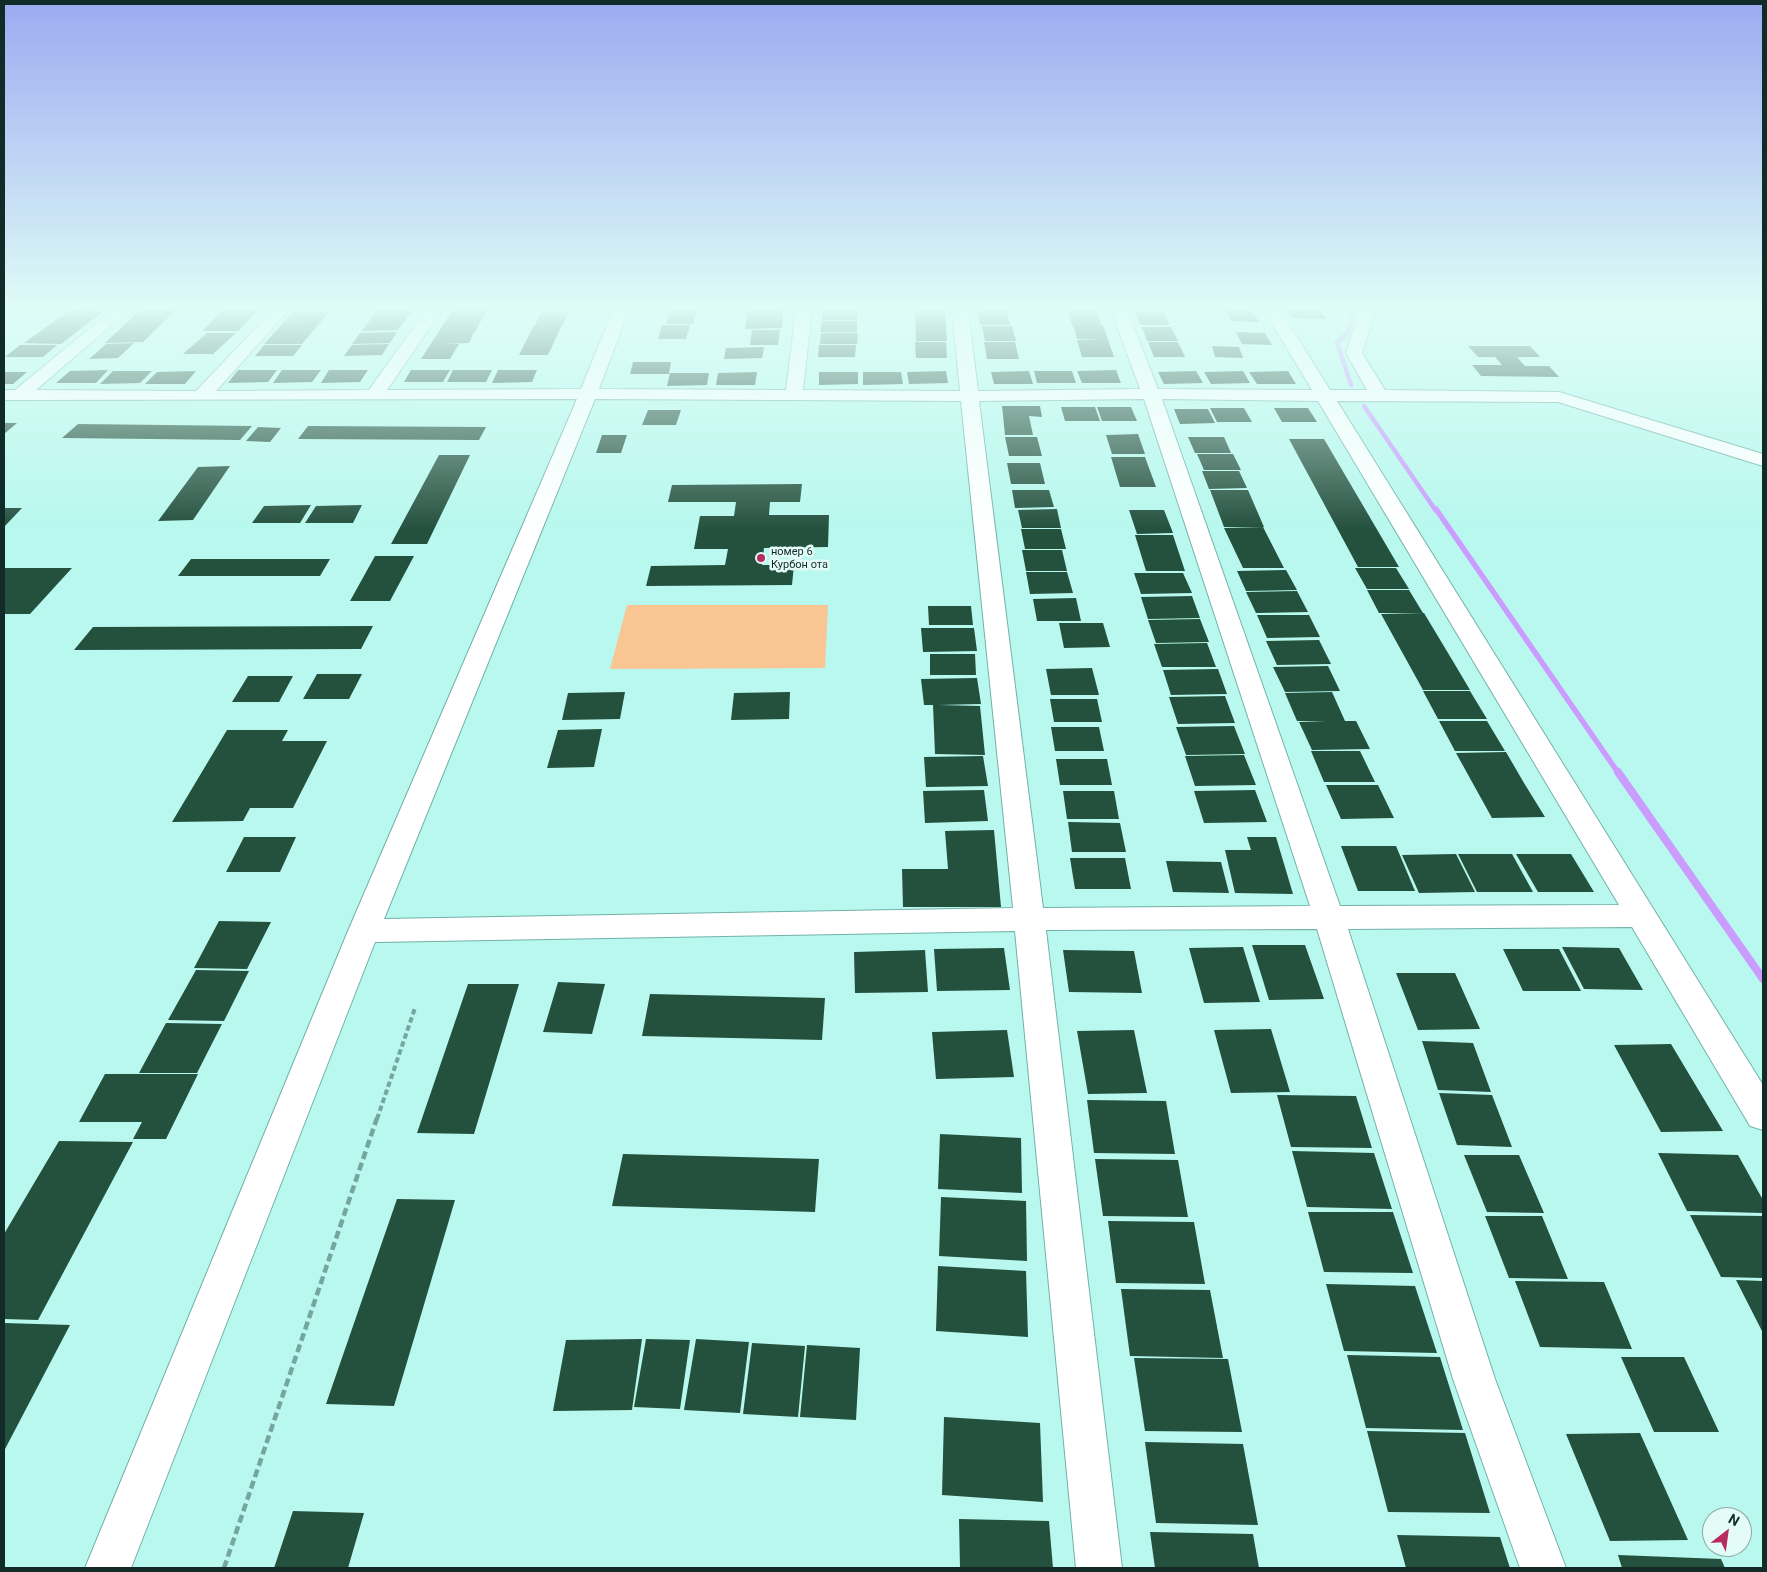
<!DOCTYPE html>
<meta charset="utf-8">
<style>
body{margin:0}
#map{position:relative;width:1767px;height:1572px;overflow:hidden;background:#b8f8ee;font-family:Roboto,sans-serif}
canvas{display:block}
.frame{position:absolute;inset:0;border:5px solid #112b28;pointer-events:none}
.north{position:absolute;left:1702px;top:1507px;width:50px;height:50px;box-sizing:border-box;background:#e4fcf8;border:1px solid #90a8a5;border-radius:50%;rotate:30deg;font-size:14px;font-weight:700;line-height:20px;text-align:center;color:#112b28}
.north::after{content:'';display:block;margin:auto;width:18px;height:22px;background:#b82b5d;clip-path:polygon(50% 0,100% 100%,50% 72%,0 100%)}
</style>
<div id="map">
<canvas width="1767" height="1572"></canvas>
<div class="frame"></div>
<div class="north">N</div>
</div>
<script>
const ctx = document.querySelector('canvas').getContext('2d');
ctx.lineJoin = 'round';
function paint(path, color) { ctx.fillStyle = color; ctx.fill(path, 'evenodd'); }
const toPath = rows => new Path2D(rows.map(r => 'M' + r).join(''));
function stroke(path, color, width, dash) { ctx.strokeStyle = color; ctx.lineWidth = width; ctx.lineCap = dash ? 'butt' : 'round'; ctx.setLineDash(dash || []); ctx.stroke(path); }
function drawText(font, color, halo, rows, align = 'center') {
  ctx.font = font + ' Roboto,sans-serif'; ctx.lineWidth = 5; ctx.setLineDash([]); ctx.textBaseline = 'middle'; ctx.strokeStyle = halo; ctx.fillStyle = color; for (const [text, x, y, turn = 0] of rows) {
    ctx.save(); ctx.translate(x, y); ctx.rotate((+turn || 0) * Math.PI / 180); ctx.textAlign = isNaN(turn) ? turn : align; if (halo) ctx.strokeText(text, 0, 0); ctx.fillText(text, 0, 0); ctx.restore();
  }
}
const green = toPath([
 [627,605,828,605,825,668,610,669]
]);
const streamFar2 = toPath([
 [1348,310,1352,319,1348,333,1337,342,1351,385],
 [1364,406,1436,511]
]);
const streamFar1 = toPath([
 [1436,509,1619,774]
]);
const stream = toPath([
 [1618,772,1763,979]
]);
const building = toPath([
 [70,310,104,311,61,344,24,343],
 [140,310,176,310,143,342,105,343],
 [223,310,258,310,238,331,202,331],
 [377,310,413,310,398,330,362,331],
 [487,310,475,332,447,332,474,332,469,343,441,344,459,344,450,359,421,359,452,311],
 [670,310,697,310,693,324,666,324],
 [748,310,783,310,782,328,745,329],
 [823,310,858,310,857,320,822,320],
 [915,310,945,310,947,341,916,341],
 [978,310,1007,310,1010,325,980,325],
 [1068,310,1097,310,1101,325,1072,325],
 [1225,310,1252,310,1259,322,1231,321],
 [1287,310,1320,310,1326,319,1293,318],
 [294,311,330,311,302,344,264,344,284,322,302,322,285,321],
 [542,311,569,311,563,325,535,325],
 [1135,311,1164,311,1169,325,1140,325],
 [822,321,857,321,857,332,820,332],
 [534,325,562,325,548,355,519,355],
 [662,325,690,325,686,339,658,339],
 [1073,325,1103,325,1114,357,1082,357,1077,340,1103,339,1077,339],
 [982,326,1012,326,1016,341,985,341],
 [1142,327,1171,327,1178,341,1147,341],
 [752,330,780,330,778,345,750,345],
 [397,332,390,343,352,344,360,333],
 [1236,332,1265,333,1272,345,1242,344],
 [207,333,236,333,213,354,183,354],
 [821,333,858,333,857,344,820,344],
 [915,342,946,342,947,358,916,358],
 [984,342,1015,342,1019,359,987,359],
 [1148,342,1178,342,1185,357,1154,357],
 [134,343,118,358,89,359,106,344],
 [389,344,382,355,344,356,352,345],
 [20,345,57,345,43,357,5,357],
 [264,345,302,345,293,356,255,356],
 [819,345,856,345,855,357,818,357],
 [1212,346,1239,347,1243,358,1215,357],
 [1468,346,1530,346,1540,357,1517,357,1525,366,1549,366,1559,377,1481,376,1472,365,1502,365,1495,357,1478,357],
 [764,347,762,358,724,359,726,348],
 [633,362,671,362,669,374,630,374],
 [108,370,96,383,56,383,70,371],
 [238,370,277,370,268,382,228,383],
 [282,370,321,370,312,382,273,383],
 [329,370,368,370,360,382,321,383],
 [411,370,450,370,443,382,404,382],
 [453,370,492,370,486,382,447,382],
 [498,370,537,370,532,382,492,383],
 [1116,370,1121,383,1082,383,1077,371],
 [113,371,152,371,140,383,100,384],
 [196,371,185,384,145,384,157,372],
 [946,371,948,383,909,384,907,372],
 [1029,371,1033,384,994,384,991,372],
 [1034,371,1072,371,1076,383,1037,383],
 [1196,371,1203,383,1164,384,1158,372],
 [1243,371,1250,383,1211,384,1204,372],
 [1288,371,1296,384,1257,384,1249,372],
 [4,372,27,372,13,384,4,384],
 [757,372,755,385,716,385,718,373],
 [819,372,858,372,858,384,819,385],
 [863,372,901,372,903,384,863,385],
 [670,373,709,373,707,385,667,386],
 [1002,406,1040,406,1042,417,1029,416,1033,435,1005,435],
 [1061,407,1095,407,1100,421,1065,421],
 [1097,407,1131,407,1137,421,1102,421],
 [1210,408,1244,408,1252,422,1217,422],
 [1274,408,1308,408,1317,422,1282,422],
 [1174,409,1208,409,1215,423,1180,424],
 [648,410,681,410,676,425,642,425],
 [4,423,17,423,4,434],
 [78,424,252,426,240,440,62,438],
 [308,426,486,427,479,440,298,439],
 [258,427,281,428,270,442,246,441],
 [1138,434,1145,454,1112,454,1106,435],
 [602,435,627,435,621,453,596,453],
 [1005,437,1037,437,1042,456,1009,456],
 [1188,437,1224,437,1231,453,1195,453],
 [1289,439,1324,439,1399,567,1358,567],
 [1197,454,1233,454,1241,470,1204,470],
 [439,455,470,455,427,544,391,544],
 [1111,457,1145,457,1156,487,1120,487],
 [1007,463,1040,463,1045,484,1011,484],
 [230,466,193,520,158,521,198,467],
 [1202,471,1239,471,1247,488,1209,489],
 [802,484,800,502,770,502,769,515,829,515,828,547,764,548,762,565,794,565,792,585,646,586,651,566,725,565,728,549,694,549,700,516,734,516,736,502,668,502,672,485],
 [1012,490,1049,490,1054,507,1015,508],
 [1210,490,1248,490,1264,527,1224,527],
 [311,505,300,523,252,523,264,506],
 [362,505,353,523,305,523,316,506],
 [4,508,22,508,5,526],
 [1057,509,1061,528,1022,528,1018,510],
 [1129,510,1164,510,1173,533,1137,534],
 [1263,527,1284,568,1243,568,1224,528],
 [1021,529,1061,529,1066,549,1025,549],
 [1135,535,1173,535,1185,571,1146,571],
 [1022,550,1062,550,1067,571,1026,571],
 [375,556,414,556,390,601,350,601],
 [191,559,330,559,320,576,178,576],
 [4,568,72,568,30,614,4,614],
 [1355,568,1396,568,1409,589,1367,589],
 [1286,570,1297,590,1246,591,1237,571],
 [1026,572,1067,572,1073,593,1030,594],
 [1134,573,1183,573,1192,593,1141,594],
 [1367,590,1409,590,1423,613,1379,613],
 [1297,591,1308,612,1256,613,1246,592],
 [1192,596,1200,618,1148,619,1141,597],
 [1076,598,1081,621,1037,621,1033,599],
 [928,606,971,606,973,625,929,625],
 [1424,613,1454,663,1470,690,1423,690,1381,614],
 [1257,615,1309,615,1320,637,1267,638],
 [1200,619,1209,642,1156,643,1148,620],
 [1059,623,1103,623,1110,647,1064,648],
 [373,626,361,649,74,650,93,627],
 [921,628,974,628,977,651,923,652],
 [1319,640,1331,664,1277,665,1266,641],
 [1207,643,1216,667,1162,667,1154,644],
 [930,654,975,654,976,675,930,675],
 [1328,666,1340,691,1285,692,1273,667],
 [1092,668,1099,695,1051,695,1046,669],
 [1218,669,1227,694,1171,695,1163,670],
 [317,674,362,674,349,699,303,699],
 [248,676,293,676,279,702,232,702],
 [977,678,981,704,938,705,980,706,985,755,935,754,933,705,924,705,921,679],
 [1423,691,1470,691,1487,719,1438,719],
 [625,692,620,719,562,720,568,693],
 [790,692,789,719,731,720,734,693],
 [1332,692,1345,721,1356,721,1370,749,1312,750,1299,722,1326,721,1297,721,1285,693],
 [1225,696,1235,723,1178,724,1169,697],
 [1050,699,1097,699,1102,722,1054,722],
 [1439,721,1487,721,1505,751,1455,751],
 [1234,726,1245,754,1186,755,1176,727],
 [1051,727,1099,727,1104,751,1055,751],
 [602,729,594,767,547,768,558,730],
 [227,730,288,730,282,741,327,741,293,808,250,808,243,821,172,822],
 [1311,751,1360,751,1375,782,1324,782],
 [1506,752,1524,783,1545,817,1492,818,1456,753],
 [1244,755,1256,785,1195,786,1185,756],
 [983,756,988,786,926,787,924,757],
 [1056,759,1107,759,1112,785,1060,785],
 [1326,785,1378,785,1394,818,1341,819],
 [984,790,988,821,925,823,923,791],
 [1255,790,1267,822,1204,823,1194,791],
 [1063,791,1114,791,1119,819,1067,819],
 [1068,822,1120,823,1126,852,1072,852],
 [994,830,1001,907,903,907,902,869,948,869,945,831],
 [244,837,296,837,280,872,226,872],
 [1247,837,1276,837,1293,894,1235,893,1225,850,1251,850],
 [1341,846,1396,846,1415,891,1358,891],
 [1456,854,1475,892,1419,893,1402,855],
 [1458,854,1512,854,1533,892,1477,892],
 [1516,854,1571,854,1594,892,1538,892],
 [1070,858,1125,858,1131,889,1075,889],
 [1166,861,1221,862,1229,893,1173,892],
 [219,921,271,922,247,969,194,968],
 [1252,945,1305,945,1324,999,1269,1000],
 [1243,947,1260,1002,1204,1003,1189,948],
 [1562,947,1619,948,1643,990,1584,989],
 [1004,948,1010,990,937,991,934,949],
 [1503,949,1559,949,1581,991,1523,991],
 [925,950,928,992,855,993,854,952],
 [1063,950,1134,951,1142,993,1069,992],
 [196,970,249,971,224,1021,168,1020],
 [1396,973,1455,973,1480,1029,1418,1030],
 [558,982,605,984,592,1034,543,1032],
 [468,984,519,984,474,1134,417,1133],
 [650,994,825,998,822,1040,642,1036],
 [166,1023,222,1024,197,1073,139,1073],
 [1271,1029,1290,1092,1231,1093,1214,1030],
 [1007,1030,1014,1077,936,1079,932,1032],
 [1134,1030,1147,1093,1088,1094,1077,1031],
 [1422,1041,1473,1043,1491,1092,1438,1090],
 [1671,1044,1723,1131,1661,1132,1614,1045],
 [105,1074,198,1074,166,1139,133,1139,142,1122,79,1122],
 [1439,1093,1492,1095,1512,1147,1457,1145],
 [1277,1095,1356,1096,1372,1148,1291,1147],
 [1087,1100,1166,1101,1175,1154,1094,1153],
 [940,1134,1021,1138,1022,1193,938,1189],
 [59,1141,133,1142,38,1320,4,1319,4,1234],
 [1292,1151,1374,1153,1392,1209,1307,1207],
 [1658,1153,1738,1155,1763,1200,1763,1213,1687,1211],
 [623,1154,819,1159,815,1212,612,1206],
 [1464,1155,1519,1155,1544,1213,1487,1212],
 [1095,1159,1178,1160,1188,1217,1103,1216],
 [941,1197,1026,1201,1027,1261,939,1256],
 [397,1199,455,1200,394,1406,326,1404],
 [1308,1212,1393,1212,1413,1273,1324,1272],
 [1690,1215,1763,1216,1763,1278,1721,1277],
 [1485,1216,1542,1216,1568,1279,1509,1278],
 [1108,1221,1194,1222,1205,1284,1116,1283],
 [938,1266,1026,1271,1028,1337,936,1331],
 [1736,1280,1763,1281,1763,1333],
 [1515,1281,1604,1282,1632,1349,1540,1347],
 [1326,1284,1415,1286,1437,1353,1344,1351],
 [1121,1289,1210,1290,1223,1358,1130,1356],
 [4,1323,70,1325,4,1451],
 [642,1339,632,1410,553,1411,566,1340],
 [646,1339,690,1340,680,1409,634,1407],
 [696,1339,749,1342,740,1413,684,1410],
 [752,1343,805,1346,798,1417,743,1414],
 [807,1345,860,1348,856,1420,800,1417],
 [1347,1355,1440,1357,1463,1430,1366,1428],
 [1621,1357,1684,1357,1719,1432,1654,1432],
 [1134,1358,1228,1359,1242,1432,1145,1431],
 [944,1417,1040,1423,1043,1502,942,1495],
 [1367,1431,1465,1433,1490,1513,1388,1512],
 [1640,1433,1688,1540,1610,1541,1566,1434],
 [1145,1442,1243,1444,1258,1525,1156,1523],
 [293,1511,364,1513,348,1568,274,1568],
 [959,1519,1049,1521,1053,1568,960,1568],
 [1150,1532,1253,1534,1259,1568,1155,1568],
 [1397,1535,1500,1537,1510,1568,1406,1568],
 [1618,1555,1721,1559,1725,1568,1622,1568]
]);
const pathFar1 = toPath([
 [377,1119,415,1008]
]);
const path = toPath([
 [224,1568,377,1118]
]);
const minor = toPath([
 [112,310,129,310,36,390,196,391,273,310,289,310,216,391,369,390,426,310,442,310,387,390,581,389,613,310,629,310,599,389,786,390,796,310,812,310,803,390,960,391,952,310,968,310,978,391,1140,389,1111,310,1127,310,1158,389,1312,390,1264,310,1280,310,1330,390,1367,390,1346,353,1358,316,1355,310,1371,310,1374,316,1362,353,1385,390,1559,392,1763,454,1763,466,1558,402,1337,401,1763,1085,1763,1130,1750,1126,1632,927,1348,929,1495,1379,1566,1568,1520,1568,1453,1379,1317,929,1046,930,1122,1568,1076,1568,1015,931,375,942,131,1568,85,1568,348,931,577,399,4,400,4,390,15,390,112,310],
 [595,399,961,401,1013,908,384,919,595,399],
 [1144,399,1310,906,1043,908,979,401,1144,399],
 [1162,399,1318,401,1619,905,1340,906,1162,399]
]);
const markers = [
 [761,558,5,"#b82b5d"]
];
const farPoinames = [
 ["номер 6",771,552],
 ["Курбон ота",771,565]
];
paint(green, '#f9c593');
stroke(streamFar2, '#ca9cfe', 4.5);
stroke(streamFar1, '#ca9cfe', 5.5);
stroke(stream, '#ca9cfe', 8);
paint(building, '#24503e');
stroke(minor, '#73b1a8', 2);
stroke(pathFar1, '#75a69e', 4, [5.5, 3]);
stroke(path, '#75a69e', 4.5, [8, 4]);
paint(minor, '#fff');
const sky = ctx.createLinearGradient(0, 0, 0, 530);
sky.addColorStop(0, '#9caaf1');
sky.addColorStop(0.58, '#dffcf7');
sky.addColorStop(1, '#dffcf700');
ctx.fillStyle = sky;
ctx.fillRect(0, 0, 1767, 530);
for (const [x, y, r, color] of markers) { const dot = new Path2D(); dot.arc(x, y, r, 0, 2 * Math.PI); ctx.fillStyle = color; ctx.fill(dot); stroke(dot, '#e4fcf8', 2); }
drawText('11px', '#112b28', '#e4fcf8', farPoinames, 'left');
</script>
